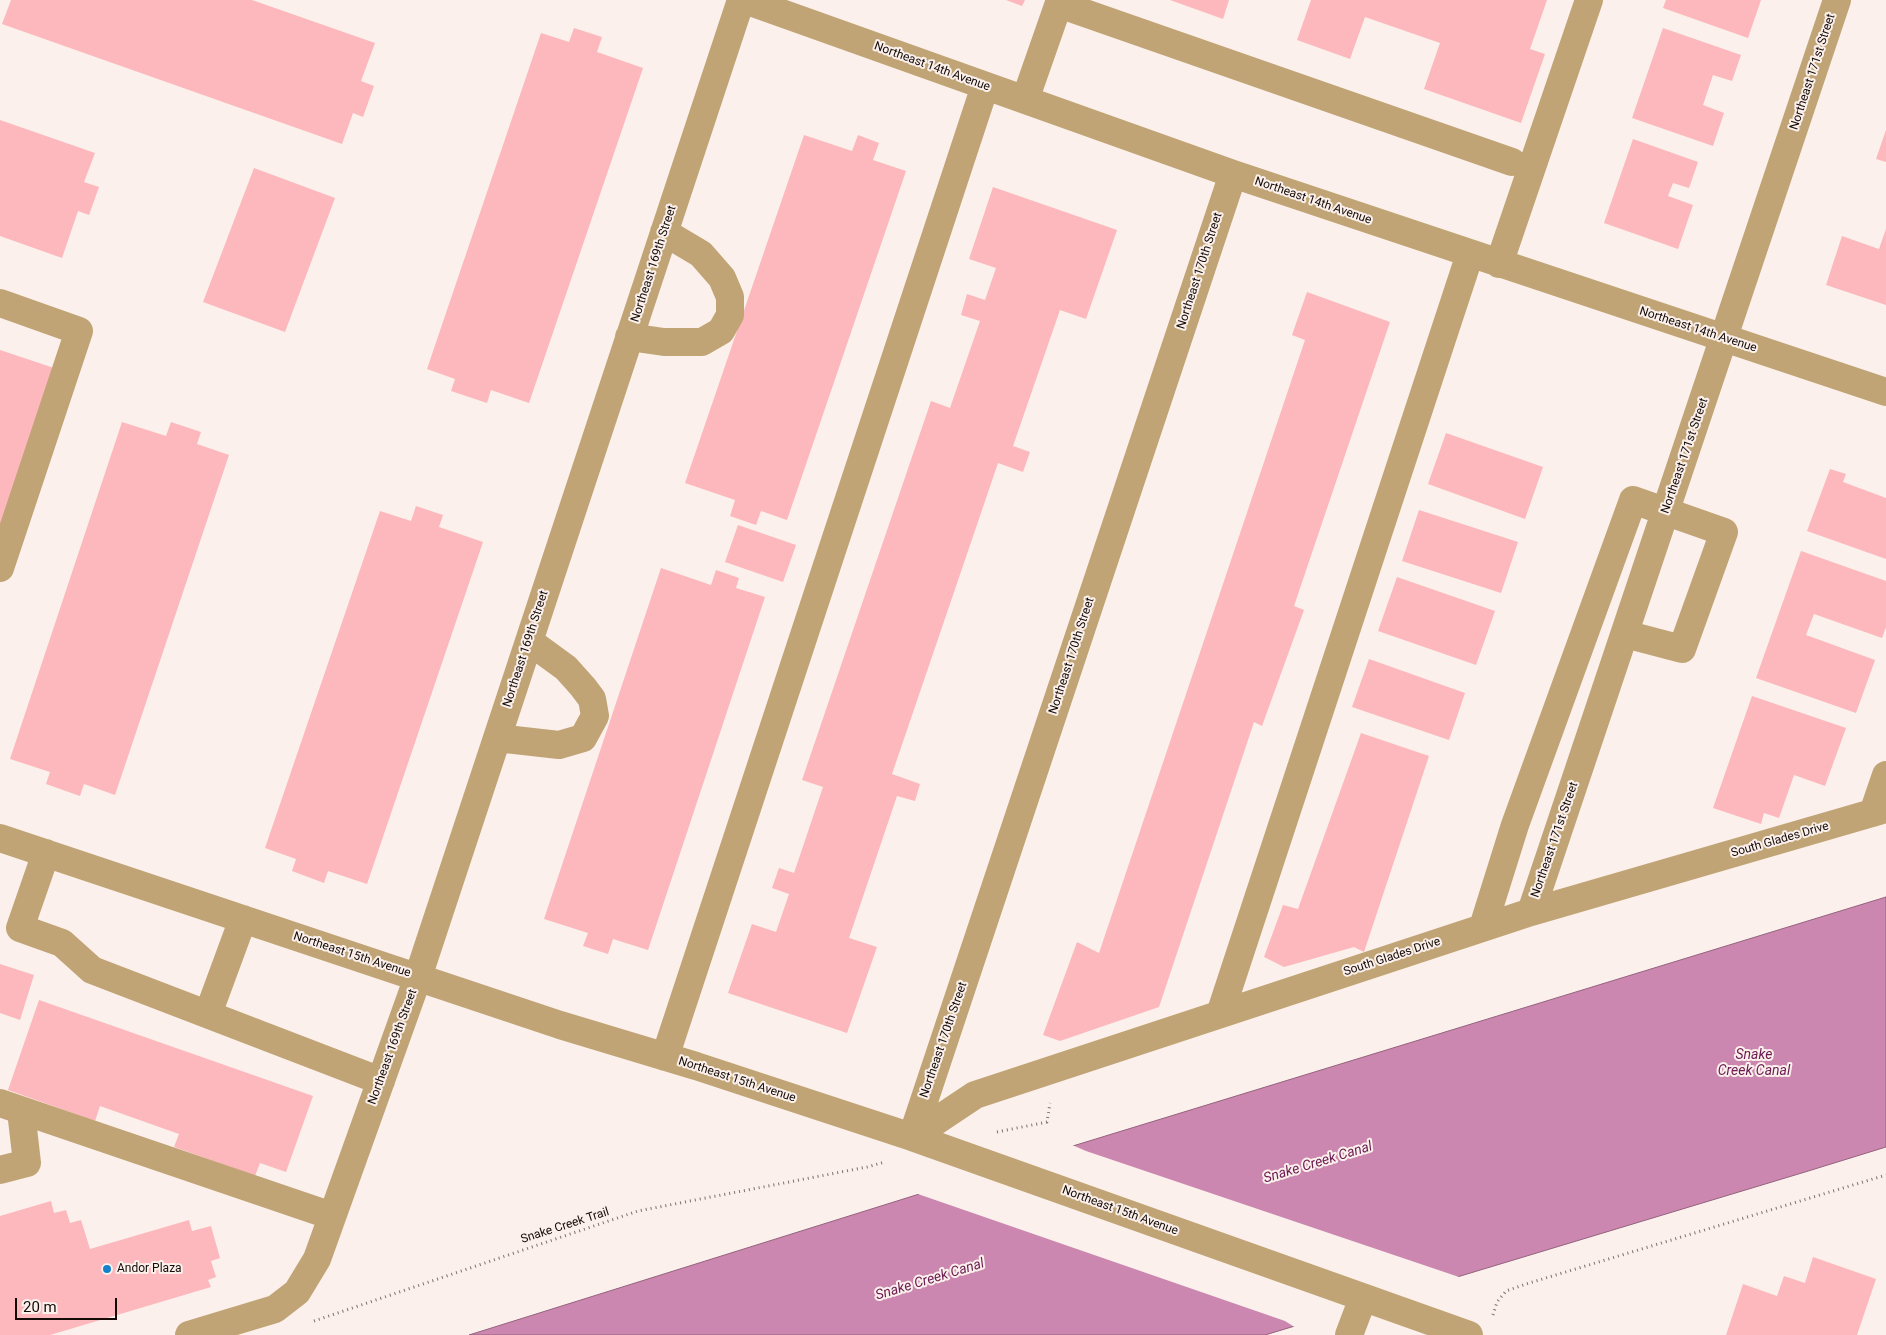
<!DOCTYPE html>
<style>
body{margin:0}
#map{position:relative;width:1886px;height:1335px;overflow:hidden;background:#fbf0eb;font-family:Roboto,sans-serif}
canvas{display:block}
.scale{position:absolute;left:15px;top:1298px;width:102px;height:22px;box-sizing:border-box;border:2px solid #140b07;border-top:0;padding-left:6px;font-size:15px;line-height:18px;white-space:nowrap;color:#140b07;-webkit-text-stroke:4px #fbf0eb;paint-order:stroke}
</style>
<div id="map">
<canvas width="1886" height="1335"></canvas>
<div class="scale">20 m</div>
</div>
<script>
const ctx = document.querySelector('canvas').getContext('2d');
ctx.lineJoin = 'round';
function paint(path, color) { ctx.fillStyle = color; ctx.fill(path, 'evenodd'); }
const toPath = rows => new Path2D(rows.map(r => 'M' + r).join(''));
function stroke(path, color, width, dash) { ctx.strokeStyle = color; ctx.lineWidth = width; ctx.lineCap = dash ? 'butt' : 'round'; ctx.setLineDash(dash || []); ctx.stroke(path); }
function drawText(font, color, halo, rows, align = 'center') {
  ctx.font = font + ' Roboto,sans-serif'; ctx.lineWidth = 4; ctx.setLineDash([]); ctx.textBaseline = 'middle'; ctx.strokeStyle = halo; ctx.fillStyle = color; for (const [text, x, y, turn = 0] of rows) {
    ctx.save(); ctx.translate(x, y); ctx.rotate((+turn || 0) * Math.PI / 180); ctx.textAlign = isNaN(turn) ? turn : align; if (halo) ctx.strokeText(text, 0, 0); ctx.fillText(text, 0, 0); ctx.restore();
  }
}
const water = toPath([
 [1886,897,1886,1147,1805,1172,1265,1335,469,1335,1063,1149,1886,897]
]);
const pier = toPath([
 [1070,1144,1086,1151,1462,1278,1296,1328,1285,1321,915,1193]
]);
const building = toPath([
 [11,0,252,0,375,43,361,81,374,86,363,117,353,113,342,144,2,24],
 [1006,0,1025,0,1022,6],
 [1170,0,1229,0,1223,19],
 [1311,0,1547,0,1530,49,1545,54,1521,123,1424,89,1440,43,1365,17,1350,59,1297,40],
 [1666,0,1761,0,1748,38,1663,8],
 [574,28,602,37,597,52,643,68,529,403,491,390,487,403,451,391,455,379,427,369,541,33,569,42],
 [1663,28,1741,55,1732,81,1713,75,1703,105,1724,113,1713,146,1632,118],
 [0,120,95,153,84,182,99,187,89,215,78,211,62,258,0,236],
 [1886,130,1886,162,1876,159],
 [804,135,852,151,858,135,879,143,873,160,906,171,787,520,761,511,756,525,730,516,735,500,685,483],
 [1633,139,1698,162,1689,188,1673,183,1668,196,1693,205,1678,249,1604,223],
 [254,168,335,198,285,332,203,302],
 [993,187,1117,230,1086,319,1060,310,1013,446,1030,452,1023,472,998,463,892,774,920,784,915,801,897,796,849,938,877,947,847,1033,728,993,752,924,776,932,789,894,772,888,779,868,794,873,823,787,802,780,931,401,950,408,980,321,961,315,967,294,985,300,996,268,969,259],
 [1886,229,1886,305,1826,285,1842,236,1879,249],
 [1307,292,1390,322,1294,606,1304,610,1262,726,1254,722,1159,1007,1060,1041,1043,1035,1077,942,1099,953,1305,340,1292,335],
 [0,350,54,368,0,529],
 [122,422,166,436,171,422,201,432,197,444,229,455,115,795,84,784,80,796,46,784,50,772,10,759],
 [1446,433,1543,467,1525,519,1428,484],
 [1830,469,1846,474,1843,482,1886,498,1886,559,1807,531],
 [416,506,443,515,439,527,483,542,367,884,328,871,324,883,292,871,296,859,265,848,380,511,411,521],
 [1419,510,1518,542,1501,593,1402,561],
 [738,525,796,545,783,582,725,562],
 [1801,551,1886,581,1886,627,1882,638,1814,614,1806,635,1875,660,1856,713,1756,678],
 [661,568,711,585,716,570,739,578,736,588,765,597,648,950,613,939,608,954,583,946,588,933,544,919],
 [1397,577,1495,611,1476,665,1378,631],
 [1369,659,1465,693,1449,740,1352,707],
 [1752,696,1846,728,1825,786,1794,775,1779,818,1764,813,1761,824,1713,808],
 [1361,733,1429,756,1364,952,1354,947,1284,967,1264,957,1283,905,1298,909],
 [0,964,34,975,20,1020,0,1013],
 [39,1000,313,1096,286,1172,260,1163,255,1176,174,1147,179,1134,100,1106,95,1121,8,1090],
 [51,1201,54,1213,66,1210,70,1223,81,1220,90,1249,189,1220,192,1231,211,1226,220,1258,211,1261,216,1277,208,1280,211,1287,50,1335,0,1335,0,1216],
 [1813,1257,1876,1279,1857,1335,1726,1335,1743,1284,1777,1296,1784,1276,1805,1283]
]);
const path = toPath([
 [997,1132,1047,1122,1050,1103],
 [1493,1315,1497,1302,1506,1291,1526,1284,1886,1175],
 [314,1321,638,1211,867,1167,885,1162]
]);
const minor = toPath([
 [745,0,1233,174,1886,392],
 [1059,4,1512,162],
 [1025,100,1060,0],
 [1499,264,1589,0],
 [0,303,79,331,0,568],
 [629,337,664,342,702,342,721,331,730,315,730,297,722,278,701,254,664,232],
 [497,738,559,745,583,738,595,716,592,699,583,687,566,668,529,641],
 [1873,813,1886,775],
 [0,838,560,1025,696,1066,912,1137,1469,1335],
 [46,853,20,928,62,943,92,970,381,1081],
 [1531,912,1837,0],
 [1483,927,1515,825,1633,500,1724,532,1682,649,1625,634],
 [208,1014,243,919],
 [1220,1014,1470,254],
 [665,1057,985,86],
 [0,1103,332,1216],
 [912,1137,975,1095,1531,912,1886,809],
 [912,1137,1233,174],
 [0,1170,27,1163,21,1111],
 [189,1335,275,1309,297,1292,317,1259,418,977,741,0],
 [1349,1335,1363,1298]
]);
const markers = [
 [107,1269,5,"#1780ca"]
];
const streetNames = [
 ["Northeast 14th Avenue",932,67,20],
 ["Northeast 171st Street",1813,72,-72],
 ["Northeast 14th Avenue",1313,201,19],
 ["Northeast 169th Street",654,264,-72],
 ["Northeast 170th Street",1200,271,-72],
 ["Northeast 14th Avenue",1698,330,18],
 ["Northeast 171st Street",1685,456,-71],
 ["Northeast 169th Street",526,649,-72],
 ["Northeast 170th Street",1072,656,-72],
 ["Northeast 171st Street",1555,840,-71],
 ["South Glades Drive",1780,840,-16],
 ["Northeast 15th Avenue",352,955,18],
 ["South Glades Drive",1392,957,-18],
 ["Northeast 170th Street",944,1040,-71],
 ["Northeast 169th Street",393,1047,-70],
 ["Northeast 15th Avenue",737,1080,18],
 ["Northeast 15th Avenue",1120,1211,20],
 ["Snake Creek Trail",565,1226,-18]
];
const poiNames = [
 ["Andor Plaza",117,1269]
];
const waterNames = [
 ["Snake",1754,1055],
 ["Creek Canal",1754,1071],
 ["Snake Creek Canal",1318,1163,-17],
 ["Snake Creek Canal",930,1280,-17]
];
paint(water, '#cb87b0');
stroke(water, '#94627d', 1);
paint(pier, '#fbf0eb');
paint(building, '#fcb8bc');
stroke(path, '#7c726e', 3, [1, 4]);
stroke(minor, '#c1a475', 28);
for (const [x, y, r, color] of markers) { const dot = new Path2D(); dot.arc(x, y, r, 0, 2 * Math.PI); ctx.fillStyle = color; ctx.fill(dot); stroke(dot, '#fbf0eb', 2); }
drawText('12px', '#140b07', '#fbf0eb', streetNames);
drawText('12px', '#140b07', '#fbf0eb', poiNames, 'left');
drawText('italic 14px', '#6b1a52', '#fbf0eb', waterNames);
</script>
